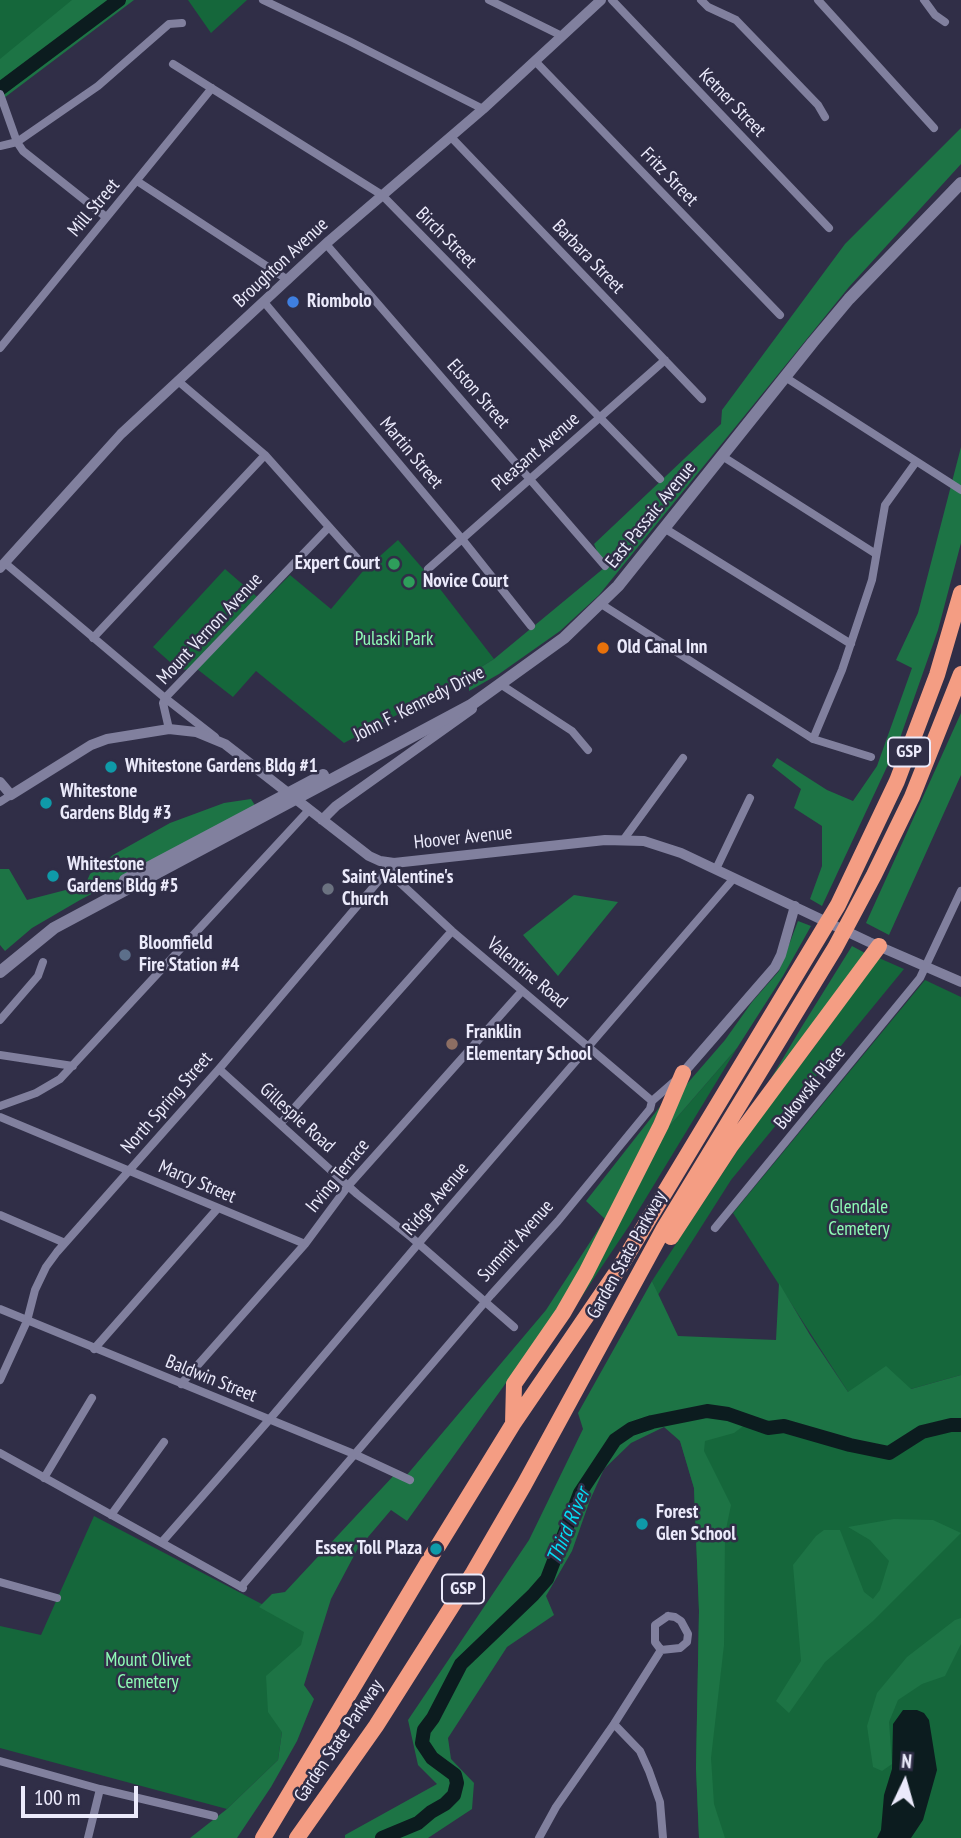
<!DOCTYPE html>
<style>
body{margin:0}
#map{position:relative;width:961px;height:1838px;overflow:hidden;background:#302e47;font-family:"PT Sans Narrow",sans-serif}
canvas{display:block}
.north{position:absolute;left:870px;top:1747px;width:70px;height:70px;-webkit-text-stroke:5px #302e47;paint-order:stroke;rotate:5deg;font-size:19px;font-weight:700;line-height:28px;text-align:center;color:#ebeafb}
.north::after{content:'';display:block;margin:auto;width:24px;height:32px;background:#ebeafb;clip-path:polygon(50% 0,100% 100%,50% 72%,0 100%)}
.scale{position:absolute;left:21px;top:1786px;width:117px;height:32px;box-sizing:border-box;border:4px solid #ebeafb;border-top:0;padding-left:9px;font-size:21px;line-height:24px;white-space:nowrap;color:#ebeafb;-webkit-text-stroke:5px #302e47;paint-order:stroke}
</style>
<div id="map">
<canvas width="961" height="1838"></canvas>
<div class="north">N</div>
<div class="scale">100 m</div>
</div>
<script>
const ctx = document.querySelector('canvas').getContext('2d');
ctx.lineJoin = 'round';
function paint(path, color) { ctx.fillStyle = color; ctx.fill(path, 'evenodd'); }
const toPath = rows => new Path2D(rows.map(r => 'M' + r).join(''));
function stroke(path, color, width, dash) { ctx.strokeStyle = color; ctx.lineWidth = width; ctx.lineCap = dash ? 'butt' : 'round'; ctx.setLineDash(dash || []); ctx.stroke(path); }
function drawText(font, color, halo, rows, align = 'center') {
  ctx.font = font + ' "PT Sans Narrow",sans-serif'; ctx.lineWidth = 5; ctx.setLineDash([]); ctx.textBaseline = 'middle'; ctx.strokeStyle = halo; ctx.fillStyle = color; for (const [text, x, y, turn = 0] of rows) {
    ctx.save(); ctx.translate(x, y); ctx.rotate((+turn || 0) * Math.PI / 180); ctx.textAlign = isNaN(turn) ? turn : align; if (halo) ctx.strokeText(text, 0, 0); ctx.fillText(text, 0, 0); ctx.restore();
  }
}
const green = toPath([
 [0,0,87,0,0,73],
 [188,0,247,0,211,33],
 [398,540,437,585,494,659,446,689,344,743,256,671,233,697,197,669,179,670,153,647,225,569,263,602,290,575,331,609,363,571],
 [879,958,904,969,731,1180,658,1295,652,1281,683,1233,755,1124,809,1054],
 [925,980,961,997,961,1375,911,1389,848,1392,733,1213],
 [737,1048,629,1226,566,1320,666,1130],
 [750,1421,768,1428,784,1426,850,1445,889,1453,922,1432,951,1425,961,1425,961,1838,699,1838,696,1768,699,1611,694,1488,676,1427],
 [94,1516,317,1633,282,1732,278,1760,227,1809,0,1748,0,1626,41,1635]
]);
const forest = toPath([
 [72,0,134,0,0,101,0,59],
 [961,128,961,164,849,287,599,595,560,631,499,674,469,691,469,677,446,689,494,659,604,568,594,544,721,424,722,410,845,244],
 [961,447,961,543,938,630,899,741,822,906,810,899,822,866,822,826,794,808,801,789,772,766,777,758,827,790,853,801,877,766,912,668,896,660,918,613],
 [961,713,961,775,889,935,866,923],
 [251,799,256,807,80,900,32,928,5,951,0,945,0,869,9,869,27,900,85,885,90,874,113,855,170,823,224,803],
 [574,895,618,902,558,976,523,935],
 [798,921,811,926,783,976,737,1048,666,1130,686,1085,725,1040,752,1002,779,971],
 [852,946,865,953,760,1097,801,1028],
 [662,1104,579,1281,407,1521,391,1510,357,1550,331,1599,304,1685,314,1699,297,1741,271,1787,237,1838,190,1838,227,1809,278,1760,282,1732,268,1712,266,1676,301,1645,304,1632,259,1607,272,1594,285,1592,397,1472,406,1476,546,1310,605,1219,586,1201],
 [652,1281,678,1336,776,1340,779,1283,810,1335,848,1392,886,1366,911,1389,961,1375,961,1425,951,1425,922,1432,889,1453,850,1445,784,1426,768,1428,750,1421,734,1433,705,1441,704,1451,731,1505,725,1534,724,1645,711,1758,714,1804,725,1838,699,1838,696,1768,699,1611,694,1488,680,1441,664,1427,631,1443,604,1469,590,1500,572,1551,546,1596,554,1615,507,1647,448,1738,451,1759,474,1783,472,1809,428,1838,345,1838,345,1835,437,1784,418,1765,408,1720,529,1540,583,1429,578,1413],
 [894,1519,933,1520,961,1533,873,1621,825,1662,789,1713,776,1701,801,1661,793,1565,816,1536,824,1530,840,1530,864,1592,873,1599,880,1590,889,1561,870,1540,848,1527],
 [961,1618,961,1644,945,1676,922,1684,898,1700,889,1722,892,1764,882,1771,873,1767,867,1726,877,1693,907,1657,955,1620]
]);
const water = toPath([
 [903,1710,917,1710,924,1713,929,1720,937,1770,923,1820,911,1838,877,1838,881,1830,884,1795,892,1769,893,1724]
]);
const river = toPath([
 [0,89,119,0],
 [382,1838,418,1823,431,1812,445,1804,454,1795,457,1783,455,1775,432,1758,422,1743,424,1730,433,1718,461,1664,533,1595,547,1579,580,1493,615,1440,631,1429,652,1422,707,1411,728,1414,768,1428,784,1426,850,1445,889,1453,922,1432,951,1425,961,1425]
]);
const minor = toPath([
 [263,0,349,41,483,109],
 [489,0,562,36],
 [612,0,829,228],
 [701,0,708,7,736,20,818,105,825,117],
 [818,0,934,128],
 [924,0,935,15,945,22],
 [535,61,780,315],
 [173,64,382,195,660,479],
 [0,94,17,142,98,86,169,24,182,23],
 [451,137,702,399],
 [0,146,17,142,23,151,106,217],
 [137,181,288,280],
 [326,244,605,566],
 [264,302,462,539,531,626],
 [0,348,212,88],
 [785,377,961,490],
 [178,381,265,455,363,565],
 [722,456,876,554],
 [664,528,851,644],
 [5,563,165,698,215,737],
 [428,569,665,360],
 [601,604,813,739,871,757],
 [93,638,265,455],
 [500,684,572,731,588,750],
 [165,698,329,527],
 [165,698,163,703,169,729],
 [813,739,842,670,872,580,885,505,916,462],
 [0,802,11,795],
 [624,839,683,758],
 [388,863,395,878,452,931,652,1101],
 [716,869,750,798],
 [0,1020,38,976,43,962],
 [0,1055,73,1066],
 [219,1069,357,1194,412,1238,514,1327],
 [0,1106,36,1093,60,1079,309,810],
 [0,1117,305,1244],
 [280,1124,452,931],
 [0,1215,65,1243],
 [715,1228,920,978,961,891],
 [0,1309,354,1454,410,1480],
 [94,1349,218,1208],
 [0,1380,27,1321,35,1290,46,1267,57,1252,219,1069,381,878,388,863],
 [181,1384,305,1244,348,1186,522,991],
 [0,1453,243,1588],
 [44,1478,92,1398],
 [111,1515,164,1442],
 [162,1542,269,1420,424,1237,734,878],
 [0,1582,57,1598],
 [241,1587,491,1295,558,1221,650,1109,652,1101,676,1080],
 [668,1616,675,1617,681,1621,688,1634,687,1642,680,1648,661,1650,655,1642,655,1625,668,1616],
 [614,1724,640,1751,649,1771,660,1802,663,1838],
 [0,1761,100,1789,214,1816],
 [88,1838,100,1789],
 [539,1838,556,1807,614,1724,661,1650]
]);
const tertiary = toPath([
 [0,568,121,434,329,241,483,109,601,0],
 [0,782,11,795,91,745,107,739,169,729,196,732,225,744,369,856,380,861,394,863,605,840,644,841,681,853,869,942,961,982],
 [322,820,336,806,472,709],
 [683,1073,775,967,781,955,795,906]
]);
const secondary = toPath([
 [125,880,323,775],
 [0,972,54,928,471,705,564,638,618,586,813,342,849,299,961,183]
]);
const motorway = toPath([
 [671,1237,730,1147,879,946],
 [513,1424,514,1384,563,1313,586,1273,661,1125,683,1073],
 [438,1546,513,1424,618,1270,838,905,897,781,937,675,961,593],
 [263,1838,434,1552],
 [297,1838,376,1726,473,1573,524,1485,663,1230,835,948,874,875,912,797,961,674]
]);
const markers = [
 [293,302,7,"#3f7fe0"],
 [394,564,7,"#2e9e5b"],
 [409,582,7,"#2e9e5b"],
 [603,648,7,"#e8710a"],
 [111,767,7,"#0f9aa8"],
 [46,803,7,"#0f9aa8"],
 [53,876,7,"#0f9aa8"],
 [328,889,7,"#6b7280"],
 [125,955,7,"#5c6f8a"],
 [452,1044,7,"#8d6e63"],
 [642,1524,7,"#0f9aa8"],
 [436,1549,7,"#0f9aa8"]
];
const shields = [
 [909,752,42],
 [463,1589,42]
];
const shieldNames = [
 ["GSP",909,752],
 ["GSP",463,1589]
];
const streetNames = [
 ["Ketner Street",732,103,46],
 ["Fritz Street",669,177,46],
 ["Mill Street",94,208,-50],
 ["Birch Street",446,238,45],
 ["Barbara Street",588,257,46],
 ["Broughton Avenue",281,263,-43],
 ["Elston Street",478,394,49],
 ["Pleasant Avenue",536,452,-41],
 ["Martin Street",411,453,50],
 ["East Passaic Avenue",651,515,-51],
 ["Mount Vernon Avenue",210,629,-47],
 ["John F. Kennedy Drive",419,704,-27],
 ["Hoover Avenue",463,838,-6],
 ["Valentine Road",527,973,40],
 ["Bukowski Place",810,1088,-51],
 ["North Spring Street",167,1103,-49],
 ["Gillespie Road",297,1118,42],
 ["Irving Terrace",338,1176,-51],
 ["Marcy Street",197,1182,23],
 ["Ridge Avenue",436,1199,-49],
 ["Summit Avenue",516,1241,-48],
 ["Garden State Parkway",627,1255,-61],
 ["Baldwin Street",211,1379,22],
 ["Garden State Parkway",339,1741,-56]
];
const poiNames = [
 ["Riombolo",307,302],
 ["Expert Court",380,564,"right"],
 ["Novice Court",423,582],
 ["Old Canal Inn",617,648],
 ["Whitestone Gardens Bldg #1",125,767],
 ["Whitestone",60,792],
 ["Gardens Bldg #3",60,814],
 ["Whitestone",67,865],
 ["Gardens Bldg #5",67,887],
 ["Saint Valentine's",342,878],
 ["Church",342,900],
 ["Bloomfield",139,944],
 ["Fire Station #4",139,966],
 ["Franklin",466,1033],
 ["Elementary School",466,1055],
 ["Forest",656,1513],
 ["Glen School",656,1535],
 ["Essex Toll Plaza",422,1549,"right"]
];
const parkNames = [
 ["Pulaski Park",394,640],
 ["Glendale",859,1208],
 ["Cemetery",859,1230],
 ["Mount Olivet",148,1661],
 ["Cemetery",148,1683]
];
const waterNames = [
 ["Third River",569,1526,-67]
];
paint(green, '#15673b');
paint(forest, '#1d7445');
paint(water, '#0c1c1f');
stroke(river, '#0c1c1f', 14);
stroke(minor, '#81809e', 8);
stroke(tertiary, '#81809e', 10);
stroke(secondary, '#81809e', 12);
stroke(motorway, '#f49d83', 16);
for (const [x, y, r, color] of markers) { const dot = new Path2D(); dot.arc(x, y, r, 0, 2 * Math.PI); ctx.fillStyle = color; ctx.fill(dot); stroke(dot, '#302e47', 2.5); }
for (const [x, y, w] of shields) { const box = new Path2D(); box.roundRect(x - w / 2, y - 14.5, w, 29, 5); ctx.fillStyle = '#302e47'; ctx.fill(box); stroke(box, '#ebeafb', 2); }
drawText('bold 18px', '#ebeafb', null, shieldNames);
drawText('19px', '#ebeafb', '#302e47', streetNames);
drawText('bold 19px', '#ebeafb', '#302e47', poiNames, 'left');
drawText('19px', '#8efcb6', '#302e47', parkNames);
drawText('italic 21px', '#04dcf3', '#302e47', waterNames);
</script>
